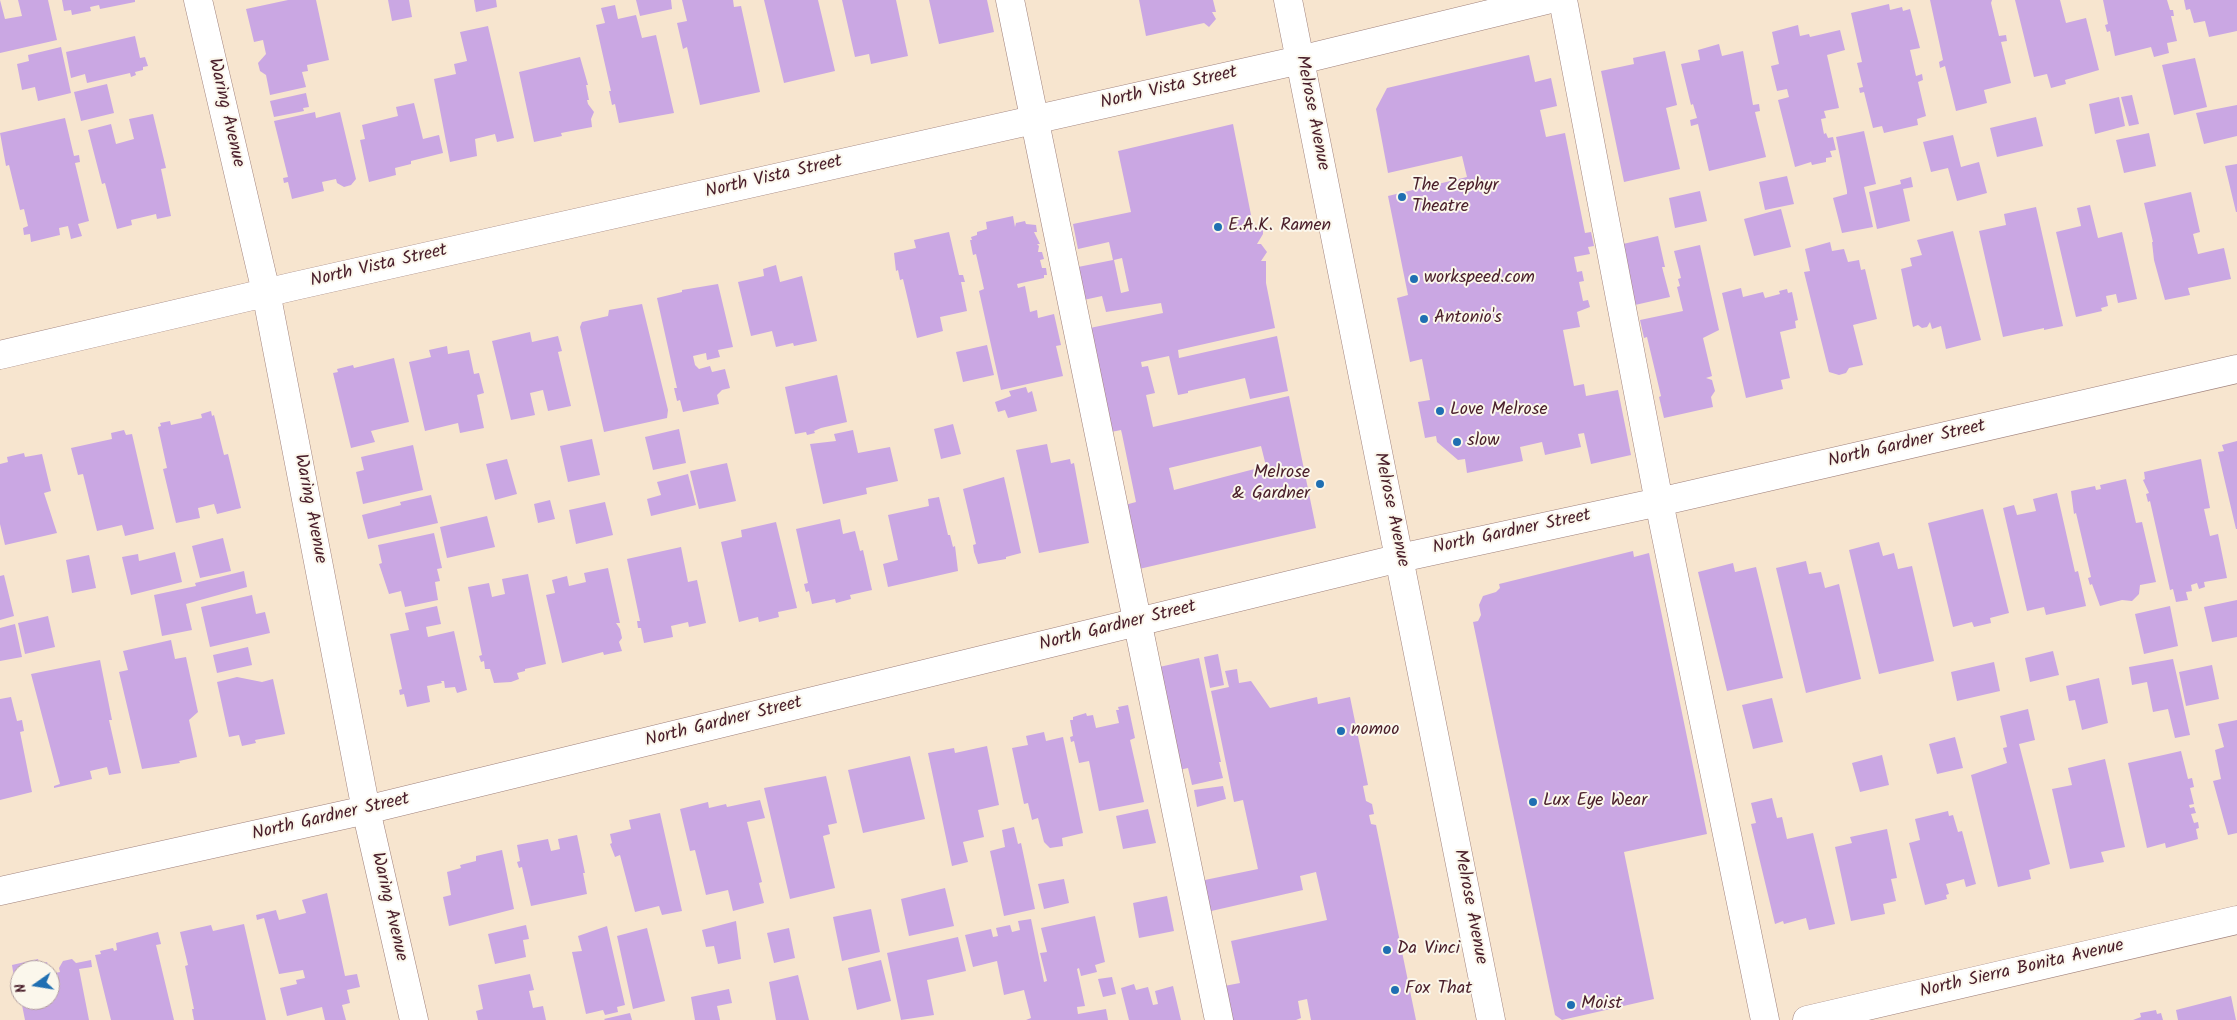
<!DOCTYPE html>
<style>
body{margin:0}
#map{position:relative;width:2237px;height:1020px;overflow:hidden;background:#f7e5cf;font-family:Kalam,sans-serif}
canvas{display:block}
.north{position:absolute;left:10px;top:960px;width:50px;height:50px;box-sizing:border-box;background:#fbf7ec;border:1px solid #b4a19f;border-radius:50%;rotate:257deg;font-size:14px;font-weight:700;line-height:20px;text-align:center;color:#4a1f2b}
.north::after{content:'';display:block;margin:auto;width:18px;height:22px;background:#1f6fb2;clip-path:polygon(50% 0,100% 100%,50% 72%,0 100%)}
</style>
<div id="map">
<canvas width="2237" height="1020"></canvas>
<div class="north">N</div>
</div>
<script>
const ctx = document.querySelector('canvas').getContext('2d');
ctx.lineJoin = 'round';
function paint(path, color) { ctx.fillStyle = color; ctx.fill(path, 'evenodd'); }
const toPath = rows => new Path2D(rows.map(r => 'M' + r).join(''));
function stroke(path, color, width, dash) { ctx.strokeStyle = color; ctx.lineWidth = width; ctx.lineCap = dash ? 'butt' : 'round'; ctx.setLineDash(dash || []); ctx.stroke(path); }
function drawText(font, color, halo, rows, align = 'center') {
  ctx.font = font + ' Kalam,sans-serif'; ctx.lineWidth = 4; ctx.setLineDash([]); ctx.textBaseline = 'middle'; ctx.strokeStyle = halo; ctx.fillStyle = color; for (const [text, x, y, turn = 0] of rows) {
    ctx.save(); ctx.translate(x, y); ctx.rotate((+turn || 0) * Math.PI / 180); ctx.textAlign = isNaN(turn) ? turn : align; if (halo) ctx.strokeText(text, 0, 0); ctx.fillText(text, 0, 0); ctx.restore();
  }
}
const building = toPath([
 [0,0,5,19,22,16,18,0,48,0,57,40,0,53],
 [62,0,135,0,135,2,100,9,99,5,90,7,91,11,72,15,71,10,64,11],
 [288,0,316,0,329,60,307,65,308,71,302,72,306,87,270,95,266,75,260,71,258,63,266,54,263,40,254,42,246,9],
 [388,0,409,0,412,17,392,21],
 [474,0,496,0,497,7,476,12],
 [636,0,671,0,672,9,640,16],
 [682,0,733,0,734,7,741,6,760,92,700,105,687,47,683,49,677,23,687,21],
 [764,0,818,0,835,71,784,83],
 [842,0,896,0,908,56,871,64,869,54,855,57],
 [929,0,987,0,994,32,939,44],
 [1139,0,1213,0,1216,12,1212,12,1216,19,1209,27,1204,23,1146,36],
 [1930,0,1992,0,1991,3,1999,36,2006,35,2007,41,2001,42,2011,83,1984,90,1987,103,1956,111,1945,66,1940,68,1939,62,1943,60],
 [2015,0,2060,0,2066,23,2086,18,2099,70,2065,80,2066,84,2051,88,2047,74,2034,77],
 [2103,0,2167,0,2170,10,2173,10,2174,16,2171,16,2177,41,2167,43,2169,53,2154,57,2151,47,2115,56,2110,31,2107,32,2105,25,2108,24],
 [2184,0,2237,0,2237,31,2209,37,2205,21,2194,23,2190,9,2186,10],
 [1889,4,1890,10,1902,7,1903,11,1910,9,1920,48,1910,50,1916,76,1922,74,1923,80,1918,82,1926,116,1917,119,1918,125,1884,133,1882,126,1873,128,1864,92,1860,93,1859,88,1863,87,1857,63,1862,62,1851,13],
 [615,5,618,19,636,15,642,38,656,35,674,113,619,123,615,104,612,105,609,91,611,91,596,25,605,23,601,8],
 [1798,25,1800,36,1809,34,1810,37,1840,30,1845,50,1827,55,1839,108,1824,111,1826,118,1821,119,1824,134,1826,133,1828,138,1833,137,1836,150,1830,151,1832,157,1826,158,1826,162,1812,165,1811,162,1795,167,1778,100,1789,97,1787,89,1777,91,1771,66,1779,64,1772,32],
 [488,26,514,138,497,142,495,134,475,139,477,156,450,162,434,79,456,74,454,64,467,61,460,32],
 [135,36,140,58,145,57,148,66,143,67,143,70,135,72,136,75,131,77,130,73,87,83,85,74,71,78,66,52],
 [1719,44,1722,56,1743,51,1753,105,1759,104,1760,111,1755,112,1766,157,1709,171,1698,124,1691,126,1690,120,1697,118,1693,104,1691,105,1681,64,1700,60,1698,50],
 [61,47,71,93,38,101,35,87,22,90,17,64,29,61,28,55],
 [1665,51,1677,105,1666,108,1680,169,1624,182,1601,71,1634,64,1633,58],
 [1529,55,1535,82,1551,78,1557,106,1540,110,1546,137,1565,133,1585,233,1591,232,1594,246,1588,247,1590,254,1574,257,1577,272,1582,271,1584,281,1579,282,1583,301,1588,300,1590,307,1577,312,1580,327,1563,330,1574,386,1584,384,1586,396,1618,390,1631,455,1591,464,1584,433,1578,434,1581,447,1545,455,1542,442,1520,447,1523,461,1467,473,1465,459,1458,460,1437,442,1436,436,1425,438,1418,402,1430,400,1422,359,1410,362,1397,298,1408,295,1388,196,1467,177,1462,156,1388,173,1376,109,1387,88],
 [580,57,588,85,586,85,589,100,587,100,588,104,594,112,591,119,592,127,561,133,562,136,534,142,519,72],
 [2195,58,2207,107,2174,115,2162,65],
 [107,84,114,113,81,121,74,92],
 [306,93,309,107,303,108,304,111,274,117,270,101],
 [2132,95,2139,124,2129,126,2121,97],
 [2119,97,2125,126,2095,134,2089,104],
 [414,103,423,139,439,135,443,153,411,161,411,164,395,168,396,175,369,182,360,140,365,139,362,125,398,116,396,107],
 [2237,105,2237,136,2204,144,2196,113],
 [315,112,316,118,340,112,356,179,351,185,344,187,337,183,336,179,322,182,324,191,292,199,288,182,284,183,283,178,288,177,274,121],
 [153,114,166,168,161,169,171,216,157,219,156,214,131,220,132,225,117,229,105,183,102,184,88,130,111,124,116,144,134,139,129,119],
 [2036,117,2043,146,1997,157,1990,128],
 [65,118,74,156,79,155,80,162,75,163,89,221,78,224,82,236,71,239,68,226,59,228,60,235,31,242,30,234,24,235,23,228,28,226,24,209,20,210,9,165,6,166,0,133],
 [1233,124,1253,225,1263,230,1263,234,1257,244,1261,244,1267,252,1261,261,1266,261,1266,283,1275,328,1178,350,1179,358,1277,336,1288,391,1250,399,1245,378,1188,391,1188,393,1178,395,1169,356,1141,362,1142,367,1148,366,1155,393,1146,395,1153,427,1289,396,1316,528,1139,569,1121,506,1136,502,1122,434,1121,430,1106,433,1085,329,1163,313,1161,303,1106,312,1102,296,1079,301,1073,268,1113,260,1109,242,1078,249,1073,224,1131,212,1118,151],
 [1122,258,1129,291,1121,293,1114,260],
 [1261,446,1266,466,1174,490,1169,468],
 [1864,131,1876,184,1864,187,1873,227,1842,233,1833,198,1847,194,1847,191,1836,137],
 [2149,133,2156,166,2124,173,2116,140],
 [1953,135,1961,167,1979,162,1987,193,1957,201,1948,168,1931,172,1923,142],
 [2237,164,2237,212,2236,212,2225,166],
 [1787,176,1794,204,1765,210,1759,182],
 [1911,177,1913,187,1903,189,1910,221,1877,229,1869,192,1901,184,1900,180],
 [1700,191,1707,221,1675,228,1669,198],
 [2191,192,2200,232,2193,234,2198,254,2224,248,2231,279,2188,288,2190,295,2165,300,2154,260,2152,242,2153,242,2144,203],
 [2090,205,2098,238,2122,232,2137,299,2118,303,2116,294,2106,296,2108,306,2101,308,2102,311,2076,317,2056,232,2081,226,2077,208],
 [2036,207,2063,326,2044,330,2044,328,2003,337,1979,231,2006,225,2004,214],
 [1781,209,1791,247,1754,256,1744,219],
 [1013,216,1015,227,1016,223,1025,221,1026,224,1036,225,1037,232,1034,232,1040,244,1037,244,1039,246,1038,252,1042,252,1044,259,1040,260,1042,268,1046,268,1047,275,1044,275,1044,278,1017,284,1018,288,1025,286,1030,312,1037,310,1038,318,1054,314,1061,345,1056,346,1063,376,1001,390,979,291,984,289,976,254,973,255,970,240,972,240,971,237,977,235,977,232,987,229,986,222],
 [1953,231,1981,340,1946,349,1941,326,1932,329,1930,322,1927,327,1922,328,1918,325,1913,327,1901,269,1912,266,1910,258,1922,255,1917,240],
 [949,232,959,275,963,275,965,282,961,282,967,311,940,317,943,331,917,338,903,279,900,280,898,270,896,271,894,253,916,248,914,240],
 [1658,236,1665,267,1662,267,1670,297,1635,305,1623,244],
 [1830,242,1832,251,1844,249,1848,262,1859,260,1861,270,1865,269,1877,319,1853,325,1863,365,1849,368,1846,373,1839,375,1829,372,1804,272,1810,271,1805,249],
 [1700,245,1719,330,1703,338,1712,376,1706,378,1712,380,1715,391,1711,397,1713,407,1664,418,1659,397,1661,396,1647,337,1644,338,1640,320,1683,311,1677,287,1680,286,1678,279,1681,278,1674,251],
 [776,265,780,282,802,276,817,341,794,346,793,343,776,347,772,331,751,336,738,282,764,276,763,269],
 [718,284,733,347,718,350,720,357,707,360,706,353,693,356,695,365,699,369,710,366,712,372,725,369,730,388,722,390,717,395,719,404,683,412,680,400,677,401,674,388,677,388,657,298,682,292,682,290],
 [1741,288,1743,297,1763,292,1765,298,1780,294,1779,291,1787,289,1788,293,1792,292,1798,320,1795,321,1796,328,1780,332,1790,378,1781,380,1783,389,1746,398,1722,293],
 [642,304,668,410,667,418,604,432,580,327,582,322,608,316,609,310],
 [530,332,532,342,558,336,562,351,558,352,571,406,548,411,543,390,530,393,535,415,511,420,492,341],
 [987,345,994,375,963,382,956,352],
 [447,346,448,354,469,350,474,374,479,373,484,393,477,395,484,428,460,433,458,423,425,431,409,362,431,357,429,350],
 [394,358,409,422,371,431,375,442,351,448,333,373,338,372,337,369,353,365,354,368],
 [837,375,847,422,821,428,814,431,815,433,807,435,806,432,795,434,785,387],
 [1026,387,1028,393,1032,391,1037,411,1008,418,1005,410,998,412,995,402,1011,396,1009,391],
 [211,411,212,416,214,415,224,455,228,454,241,508,217,514,214,504,198,508,200,518,176,523,163,469,167,468,158,427,161,426,160,423,170,421,171,425,202,418,201,414],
 [953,424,961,454,941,459,934,429],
 [679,429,686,463,653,470,645,437],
 [124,430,126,435,132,434,154,529,125,536,122,525,97,531,83,474,78,475,71,448,112,439,111,433],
 [853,430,858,453,890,447,898,481,866,488,867,494,823,504,810,444,836,441,834,434],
 [592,439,600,475,568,482,560,446],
 [2237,441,2237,529,2236,529,2218,452,2224,451,2222,445],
 [1047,444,1051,463,1070,459,1071,464,1074,463,1089,543,1039,553,1016,450],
 [413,445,423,490,363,504,356,472,364,470,361,457],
 [24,453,25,457,42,454,51,491,44,493,57,533,5,545,0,524,0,464,8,462,7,457],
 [507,459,517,494,495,500,486,464],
 [2201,459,2210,508,2204,509,2210,536,2218,534,2227,578,2204,582,2205,587,2199,589,2197,583,2191,585,2192,591,2186,592,2188,600,2176,602,2173,589,2170,590,2150,501,2148,502,2146,494,2149,493,2143,480,2145,479,2144,472],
 [727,463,736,501,699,509,690,471],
 [688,474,696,505,651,516,647,499,661,495,657,482],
 [1004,477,1021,553,1006,557,1006,559,978,564,974,552,973,545,976,544,963,489],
 [2126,479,2136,523,2142,522,2156,582,2140,585,2139,594,2132,601,2122,600,2100,606,2092,584,2090,585,2088,578,2091,577,2076,513,2074,514,2071,491,2095,486,2096,490,2101,489,2100,485],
 [2057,493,2075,572,2078,571,2086,606,2046,615,2044,607,2027,611,2003,508,2014,505,2017,515,2036,511,2033,499],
 [431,495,438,523,368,539,362,515,401,505,400,502],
 [939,497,948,535,950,535,953,547,955,546,958,571,888,587,883,564,898,560,888,515,929,506,928,499],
 [550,500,555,519,538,523,534,504],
 [605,502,613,535,576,544,569,510],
 [1983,509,2009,613,1990,618,1991,623,1974,627,1972,622,1953,627,1928,523],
 [487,516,495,547,447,558,440,527],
 [840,519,843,534,855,531,860,551,863,550,872,590,850,595,851,599,836,603,835,599,812,604,809,591,806,592,804,584,808,583,796,529],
 [776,522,797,608,778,612,779,617,759,622,758,617,739,622,721,542,742,537,741,530],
 [434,533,442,568,437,569,440,581,435,582,438,600,405,607,401,591,389,594,379,564,382,563,378,545],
 [223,538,231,571,200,578,192,546],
 [1879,542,1883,556,1894,553,1898,569,1912,566,1934,661,1879,674,1849,550],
 [681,547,688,582,697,580,706,623,689,627,688,622,671,626,673,637,644,643,641,628,638,628,637,621,640,621,627,559],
 [1633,551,1634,557,1649,553,1707,834,1624,852,1654,999,1562,1020,1555,1015,1473,622,1478,621,1481,615,1479,605,1483,596,1496,592,1500,588,1499,584],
 [175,552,182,582,131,595,122,557,138,554,139,561],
 [89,555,96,588,72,593,66,560],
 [1806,561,1809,574,1821,572,1825,588,1839,584,1861,679,1806,693,1776,568],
 [1733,563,1735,572,1756,567,1783,678,1727,691,1698,572],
 [608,568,620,623,616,623,620,629,622,638,619,642,622,651,604,655,603,652,562,663,546,595,555,593,552,580,567,576,569,586,586,582,584,573],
 [244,571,247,587,186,604,192,630,162,636,154,595,196,586,195,583],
 [528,574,546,664,525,669,525,671,517,673,519,679,511,682,494,683,490,669,485,669,484,661,481,662,479,656,482,655,468,587,489,583,492,597,505,594,502,579],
 [4,575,14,616,0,620,0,576],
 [252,595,256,614,265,612,270,633,210,647,201,607],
 [2237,600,2237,637,2212,642,2204,607],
 [437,606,441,624,426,627,428,637,454,631,467,690,457,693,455,687,445,688,444,681,441,681,442,683,427,686,430,702,407,707,404,694,400,695,399,690,402,689,390,634,409,630,405,613],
 [2170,606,2178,646,2144,654,2135,614],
 [48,616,55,647,25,654,18,623],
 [15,624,22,657,0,661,0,628],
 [171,640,175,659,186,657,198,712,189,720,197,757,179,761,180,763,142,769,119,672,128,670,123,651],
 [248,647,252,665,217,673,213,655],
 [2053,651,2059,675,2030,682,2025,658],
 [1218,654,1224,685,1210,688,1204,657],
 [1199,658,1221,762,1219,762,1223,778,1192,785,1188,768,1179,770,1155,668],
 [2173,659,2190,735,2175,738,2168,709,2153,712,2147,682,2132,685,2129,667],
 [100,660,112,720,109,720,121,773,109,775,107,767,90,771,92,779,54,788,54,786,60,784,31,674],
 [1994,662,2000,691,1957,701,1951,672],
 [2212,665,2219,699,2186,706,2179,672],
 [1237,669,1239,683,1251,681,1270,708,1317,697,1318,704,1350,697,1368,785,1363,786,1366,801,1372,804,1374,814,1369,815,1371,824,1376,825,1416,1020,1311,1020,1307,999,1298,1001,1301,1018,1296,1020,1232,1020,1219,987,1240,983,1231,941,1327,920,1316,872,1300,876,1303,890,1207,912,1200,881,1258,869,1243,800,1234,802,1211,691,1229,687,1225,671],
 [237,677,262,682,273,679,285,734,255,740,256,743,242,746,239,735,229,737,217,682],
 [2099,678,2108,723,2082,730,2075,700,2069,701,2066,686],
 [11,697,17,721,22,720,24,731,20,732,32,792,0,800,0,699],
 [1772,698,1783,742,1753,749,1742,705],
 [1128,705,1135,738,1130,740,1144,802,1099,811,1089,761,1079,763,1074,741,1071,742,1070,737,1073,736,1070,720,1073,720,1073,717,1086,713,1087,716,1093,715,1096,728,1119,723,1116,710,1119,710,1118,707],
 [2028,709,2035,740,2019,744,2050,864,2029,870,2031,879,1998,887,1971,775,2007,763,2003,748,2007,747,2000,716],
 [2237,720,2237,833,2228,835,2213,781,2221,779,2215,750,2224,747,2218,724],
 [1044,732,1046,741,1063,737,1083,833,1062,838,1063,846,1050,848,1044,842,1038,818,1032,820,1028,803,1024,804,1012,748,1028,745,1026,736],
 [1955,737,1963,768,1937,774,1929,744],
 [987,746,999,805,978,810,984,837,963,842,968,862,952,866,928,753,954,748,955,753],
 [2181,751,2188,779,2192,778,2194,787,2190,788,2194,804,2189,805,2190,808,2194,807,2196,813,2191,814,2194,823,2198,822,2199,828,2196,829,2198,839,2166,848,2165,843,2147,848,2128,763],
 [1882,755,1889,785,1860,792,1852,763],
 [910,756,925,819,863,833,848,770],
 [2105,759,2125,847,2101,852,2104,862,2070,869,2052,789,2072,785,2068,768],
 [826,776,837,823,828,825,830,834,823,836,835,888,790,899,764,788],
 [1223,786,1226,799,1197,807,1194,790],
 [1772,798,1777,818,1782,817,1787,839,1813,833,1835,924,1809,930,1806,918,1784,924,1783,921,1775,924,1751,824,1756,823,1751,803],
 [760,800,765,818,747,822,762,882,759,883,764,903,733,911,728,890,706,895,695,850,690,851,680,809,708,802,709,808,726,804,727,807],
 [1148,809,1156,843,1123,849,1116,816],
 [1948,811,1949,816,1953,815,1958,832,1962,831,1976,884,1966,887,1964,879,1946,884,1949,894,1946,895,1947,899,1925,905,1909,843,1920,840,1915,819],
 [660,813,682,911,662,915,659,906,635,912,620,855,615,857,610,844,612,843,610,834,631,829,629,820],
 [1014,827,1018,844,1021,843,1035,909,1004,916,990,851,1005,847,1002,830],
 [1887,829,1897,878,1891,879,1896,901,1883,904,1885,914,1851,921,1835,847,1852,843,1850,837],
 [577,835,585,873,583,873,587,894,531,906,522,867,519,868,517,862,520,861,517,845,548,839,551,851,560,849,558,839],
 [502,850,514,909,449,926,443,897,451,895,447,872,461,868,460,865,476,861,476,856],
 [1064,879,1069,903,1044,909,1038,884],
 [945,888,954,926,909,936,901,899],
 [327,893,345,976,357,974,360,987,347,990,350,1003,342,1005,346,1020,325,1020,322,1007,287,1016,280,988,297,984,296,980,305,978,303,970,279,974,264,918,257,920,256,915,276,910,279,920,306,913,302,900],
 [1167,896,1174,931,1139,938,1133,903],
 [871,909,880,952,842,961,833,917],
 [1095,916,1105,962,1095,965,1097,972,1081,976,1079,968,1077,969,1085,1006,1077,1007,1078,1014,1106,1009,1108,1020,1026,1020,1031,1018,1024,990,1004,995,997,961,973,967,965,935,991,929,993,937,998,936,996,928,1010,925,1012,932,1020,930,1018,921,1031,919,1044,982,1047,981,1040,953,1047,952,1041,928],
 [736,921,741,959,718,964,714,946,706,947,702,930],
 [244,924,266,1020,194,1020,192,1009,194,1009,185,966,188,965,180,932,211,925,213,931],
 [526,925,529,939,523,940,526,957,495,964,488,934],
 [607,926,625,1005,617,1007,618,1012,605,1015,603,1010,586,1014,572,952,582,951,578,936],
 [647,928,665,1001,633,1009,617,936],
 [789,928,795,958,774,963,767,933],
 [158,932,161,944,156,945,174,1020,111,1020,95,955,101,954,100,951,113,948,114,951,117,950,116,943],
 [958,937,966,971,927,980,934,1015,901,1020,887,953],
 [38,959,39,964,47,962,49,970,20,970,20,989,16,990,12,965],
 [72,959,76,963,91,960,92,967,79,969,89,1020,25,1020,21,1000,50,1000,50,974,60,972,59,968,63,961],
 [881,960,891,1001,857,1010,848,968],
 [530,974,534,990,529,991,533,1008,543,1006,546,1020,478,1020,476,1011,483,1009,478,985],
 [798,975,809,1020,776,1020,769,982],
 [1112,977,1116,994,1103,997,1098,979],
 [1134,984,1136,990,1148,987,1153,1005,1158,1004,1155,991,1173,986,1181,1020,1129,1020,1121,988],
 [729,989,732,1003,717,1006,720,1020,695,1020,691,997],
 [2231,996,2236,1020,2178,1020,2176,1010],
 [2156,1010,2157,1014,2161,1013,2163,1020,2133,1020,2141,1017,2140,1013],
 [630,1013,632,1020,605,1020,604,1019]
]);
const minor = toPath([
 [198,0,266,292,366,810,414,1020],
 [1010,0,1219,1020],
 [1563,0,1659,502,1765,1020],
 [0,355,295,286,1300,60,1547,0],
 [0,891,366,810,1400,558,1659,502,2237,369],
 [1807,1020,2237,920]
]);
const major = toPath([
 [1288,0,1491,1020]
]);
const markers = [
 [1402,197,5,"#1f6fb2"],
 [1218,227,5,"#1f6fb2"],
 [1414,279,5,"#1f6fb2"],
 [1424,319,5,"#1f6fb2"],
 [1440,411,5,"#1f6fb2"],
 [1457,442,5,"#1f6fb2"],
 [1320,484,5,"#1f6fb2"],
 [1341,731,5,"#1f6fb2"],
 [1533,802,5,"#1f6fb2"],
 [1387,950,5,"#1f6fb2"],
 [1395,990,5,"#1f6fb2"],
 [1571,1005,5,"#1f6fb2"]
];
const streetNames = [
 ["North Vista Street",1169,89,-13],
 ["Waring Avenue",225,113,77],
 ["Melrose Avenue",1311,113,79],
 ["North Vista Street",774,178,-13],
 ["North Vista Street",379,267,-13],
 ["North Gardner Street",1907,445,-13],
 ["Waring Avenue",309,509,79],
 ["Melrose Avenue",1390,510,78],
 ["North Gardner Street",1512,533,-12],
 ["North Gardner Street",1118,627,-14],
 ["North Gardner Street",724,723,-14],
 ["North Gardner Street",331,818,-13],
 ["Waring Avenue",388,907,77],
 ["Melrose Avenue",1469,907,79],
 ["North Sierra Bonita Avenue",2022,970,-13]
];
const poiNames = [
 ["The Zephyr",1412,187],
 ["Theatre",1412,208],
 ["E.A.K. Ramen",1228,227],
 ["workspeed.com",1424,279],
 ["Antonio's",1434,319],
 ["Love Melrose",1450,411],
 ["slow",1467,442],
 ["Melrose",1310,474,"right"],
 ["& Gardner",1310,495,"right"],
 ["nomoo",1351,731],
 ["Lux Eye Wear",1543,802],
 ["Da Vinci",1397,950],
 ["Fox That",1405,990],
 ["Moist",1581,1005]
];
paint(building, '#caa7e3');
stroke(minor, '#a0827d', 29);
stroke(major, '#a0827d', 29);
stroke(minor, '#fff', 28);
stroke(major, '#fff', 28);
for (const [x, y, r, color] of markers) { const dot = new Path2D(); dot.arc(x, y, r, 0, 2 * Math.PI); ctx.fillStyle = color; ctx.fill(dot); stroke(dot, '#fbf7ec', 2); }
drawText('18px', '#4a1f2b', '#fbf7ec', streetNames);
drawText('18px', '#4a1f2b', '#fbf7ec', poiNames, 'left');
</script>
